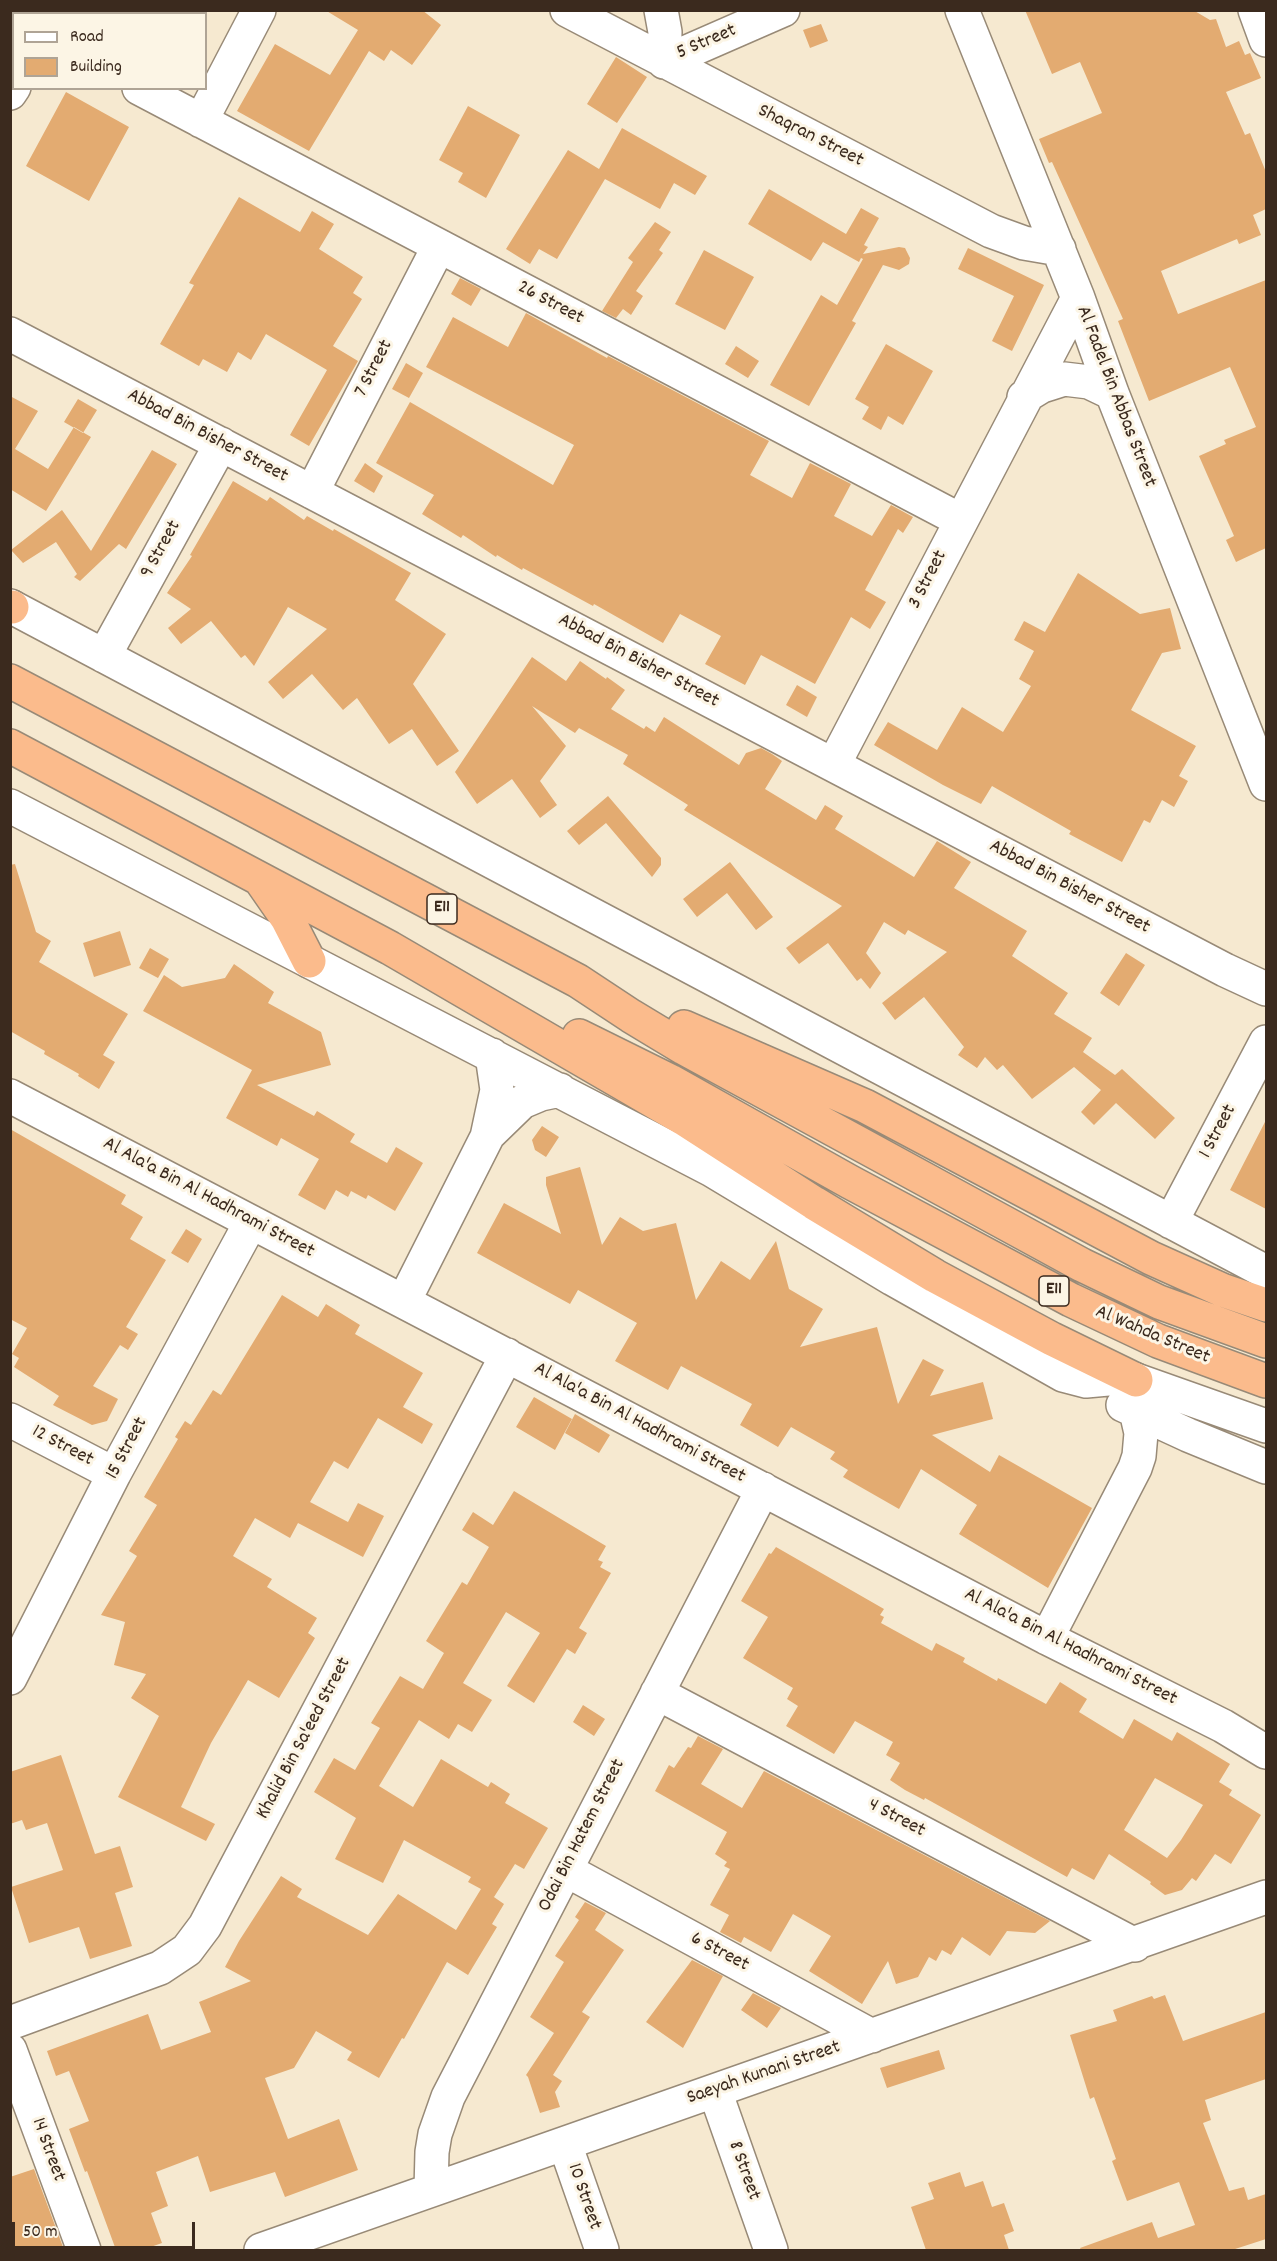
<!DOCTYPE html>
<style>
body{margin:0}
#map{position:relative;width:1277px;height:2261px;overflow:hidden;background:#f6e9d0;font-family:Dekko,sans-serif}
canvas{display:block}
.frame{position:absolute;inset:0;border:12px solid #3b2a1e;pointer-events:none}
.legend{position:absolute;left:12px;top:12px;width:195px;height:78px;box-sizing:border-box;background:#fcf5e5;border:2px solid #afa495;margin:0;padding:8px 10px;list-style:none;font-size:18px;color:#3b2a1e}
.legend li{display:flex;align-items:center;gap:12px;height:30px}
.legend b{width:30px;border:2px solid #afa495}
.scale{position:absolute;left:12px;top:2222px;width:183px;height:27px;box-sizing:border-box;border:3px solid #3b2a1e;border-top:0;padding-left:8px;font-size:18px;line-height:21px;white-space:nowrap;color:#3b2a1e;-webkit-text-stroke:4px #fcf5e5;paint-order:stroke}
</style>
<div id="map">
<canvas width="1277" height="2261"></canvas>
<div class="frame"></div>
<ul class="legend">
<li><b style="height:8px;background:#fff"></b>Road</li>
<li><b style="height:16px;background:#e3ab71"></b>Building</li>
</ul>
<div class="scale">50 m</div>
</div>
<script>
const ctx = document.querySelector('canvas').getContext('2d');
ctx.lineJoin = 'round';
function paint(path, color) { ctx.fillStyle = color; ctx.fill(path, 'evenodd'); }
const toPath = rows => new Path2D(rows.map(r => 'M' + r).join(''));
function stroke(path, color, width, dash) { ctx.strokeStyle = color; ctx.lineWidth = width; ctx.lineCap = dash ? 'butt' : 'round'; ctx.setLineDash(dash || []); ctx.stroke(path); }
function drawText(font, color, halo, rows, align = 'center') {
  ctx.font = font + ' Dekko,sans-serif'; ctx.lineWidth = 6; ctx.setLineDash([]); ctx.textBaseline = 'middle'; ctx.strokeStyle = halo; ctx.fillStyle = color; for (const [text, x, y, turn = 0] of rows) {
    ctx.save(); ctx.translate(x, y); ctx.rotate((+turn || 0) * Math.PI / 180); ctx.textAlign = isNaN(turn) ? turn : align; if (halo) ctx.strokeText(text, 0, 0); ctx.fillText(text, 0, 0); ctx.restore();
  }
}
const building = toPath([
 [325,10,422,10,441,25,412,65,391,50,384,61,369,51,309,151,237,111,275,44,330,75,358,30],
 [1025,10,1193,10,1210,20,1216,19,1226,47,1239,41,1245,55,1250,53,1261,78,1226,92,1245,135,1250,133,1266,172,1266,209,1253,215,1261,235,1239,244,1237,239,1161,271,1178,314,1266,280,1266,548,1236,562,1226,540,1234,536,1199,456,1226,444,1224,440,1256,427,1230,367,1149,401,1118,321,1123,319,1052,162,1049,163,1039,139,1102,113,1080,62,1052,74],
 [821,24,828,41,810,48,803,30],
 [616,57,647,77,617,123,587,104],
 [66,92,129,127,89,201,26,166],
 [468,106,520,135,486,198,458,182,463,173,439,160],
 [622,128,707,176,695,195,674,183,660,209,605,179,557,259,539,249,530,264,506,249,568,150,599,169],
 [769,189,846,234,861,208,879,218,864,245,868,247,863,254,899,247,905,248,910,258,909,264,899,270,883,265,852,321,856,323,809,406,770,385,821,295,837,305,863,259,861,258,859,262,823,242,811,261,748,224],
 [239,197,300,232,312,211,334,224,319,249,363,277,353,293,362,299,333,346,358,361,309,446,290,435,327,370,266,334,251,360,238,352,227,372,203,359,199,366,160,344,194,285,189,283],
 [655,222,671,232,659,250,663,253,636,291,643,296,631,315,623,309,616,318,602,311,633,262,628,258],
 [968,248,1044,285,1012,351,992,341,1014,296,958,269],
 [704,250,754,277,725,330,675,304],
 [460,278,481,289,471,306,451,294],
 [526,313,607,358,608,356,769,441,750,475,792,498,810,463,851,484,834,516,872,536,891,505,913,517,903,533,898,529,865,590,886,602,870,629,851,617,815,684,761,655,745,685,705,664,721,636,680,614,663,643,594,604,593,606,523,568,522,570,497,555,496,557,463,535,461,538,422,514,434,495,376,463,410,402,553,485,574,445,426,367,453,317,508,347],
 [886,344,933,371,903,425,888,416,881,430,862,419,869,407,855,399],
 [736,346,759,361,748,378,725,364],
 [406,363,423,373,409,398,392,389],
 [10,396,38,411,15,449,48,469,74,427,91,437,46,511,10,489],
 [78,399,97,410,83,433,64,422],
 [152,450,177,464,126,549,119,544,80,581,74,577,77,574,56,542,23,563,11,550,62,510,91,551],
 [365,463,383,476,374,493,354,481],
 [233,481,267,501,270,497,304,520,307,516,333,531,334,529,411,573,395,600,446,634,413,684,459,751,437,766,412,729,389,744,357,698,343,710,312,674,283,699,268,682,327,629,288,607,254,666,245,655,241,658,211,621,181,644,168,628,191,609,167,593,192,556,190,555],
 [1078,573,1140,614,1170,608,1181,649,1162,653,1131,710,1196,746,1179,776,1188,781,1174,807,1162,800,1150,823,1144,820,1122,862,1069,834,1071,831,992,786,981,804,943,785,874,745,888,722,937,750,962,707,1003,732,1031,686,1019,679,1034,651,1014,640,1024,621,1045,632],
 [532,657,566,681,580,661,606,679,607,677,625,690,611,709,644,729,646,726,655,732,664,717,739,765,746,753,761,748,772,754,782,761,765,789,816,820,825,805,843,816,835,829,914,877,937,841,971,862,954,888,1027,931,1012,956,1068,993,1054,1014,1092,1038,1083,1052,1115,1075,1122,1069,1175,1118,1155,1139,1116,1103,1094,1125,1081,1112,1101,1090,1074,1067,1032,1099,1003,1065,997,1070,985,1057,977,1068,958,1055,964,1047,924,997,895,1020,882,1003,947,952,908,930,905,935,884,922,866,953,881,973,870,989,861,978,857,981,828,943,799,964,786,948,842,906,684,810,688,805,623,764,628,755,579,728,575,733,532,706,566,746,540,781,557,805,540,818,512,779,477,804,455,772],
 [797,685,817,697,807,717,786,705],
 [608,796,661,858,661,865,652,877,606,823,579,845,567,831],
 [730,862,773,917,756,930,727,893,697,917,683,899],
 [15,864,36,932,51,941,39,962,128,1014,103,1055,115,1062,99,1089,78,1076,79,1074,44,1054,45,1051,10,1031,10,865],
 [120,931,131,965,94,977,83,943],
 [150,948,169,959,158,978,139,968],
 [1126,953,1145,965,1119,1006,1100,993],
 [234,964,274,992,268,1003,321,1032,331,1065,257,1085,314,1116,317,1111,355,1134,350,1142,387,1163,396,1147,423,1163,395,1211,368,1195,366,1199,351,1191,348,1197,336,1190,325,1210,298,1195,319,1159,281,1138,277,1146,226,1118,252,1070,143,1011,164,975,182,987,225,978],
 [1266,1120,1266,1209,1230,1190],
 [542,1126,559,1137,546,1157,535,1150,532,1140],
 [10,1129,126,1195,121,1204,143,1217,130,1239,166,1260,126,1327,138,1334,128,1350,120,1345,93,1386,118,1399,107,1421,92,1425,53,1405,59,1396,14,1367,19,1358,12,1354,27,1328,10,1319],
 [580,1167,602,1245,620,1217,643,1231,676,1223,696,1300,721,1261,750,1280,776,1241,789,1289,823,1309,800,1347,877,1327,898,1404,923,1359,944,1370,930,1396,983,1382,993,1419,932,1435,990,1472,999,1455,1092,1508,1048,1588,959,1534,977,1505,921,1469,899,1509,843,1477,848,1470,830,1459,835,1452,791,1427,778,1447,740,1425,752,1404,681,1366,668,1390,615,1361,637,1323,578,1290,570,1304,477,1253,504,1203,561,1234,546,1185,546,1177],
 [186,1229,202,1239,188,1263,171,1253],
 [282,1295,318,1317,326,1304,360,1325,355,1334,423,1373,403,1407,433,1424,422,1444,378,1418,348,1469,334,1461,310,1502,348,1522,358,1503,384,1516,363,1557,298,1523,290,1538,255,1518,233,1556,272,1579,267,1587,317,1618,308,1633,315,1638,279,1698,248,1680,211,1743,181,1807,215,1824,206,1841,118,1797,159,1716,131,1698,146,1674,114,1665,125,1622,101,1615,137,1556,129,1551,157,1505,144,1497,178,1439,175,1437,185,1421,191,1425,213,1390,221,1395],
 [534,1397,572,1419,555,1450,516,1427],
 [575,1414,610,1435,599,1453,565,1433],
 [514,1491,606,1546,598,1560,603,1562,600,1567,611,1573,579,1628,587,1633,575,1654,567,1649,534,1703,507,1686,540,1633,506,1612,463,1683,492,1700,472,1732,458,1724,449,1739,419,1720,379,1786,413,1807,441,1759,488,1787,491,1782,510,1794,505,1803,548,1828,524,1869,515,1864,494,1897,491,1895,504,1904,492,1924,497,1927,468,1975,447,1962,404,2039,402,2038,379,2078,347,2060,352,2052,316,2031,294,2068,265,2078,288,2139,339,2119,358,2170,285,2197,275,2172,210,2192,198,2156,156,2172,168,2206,151,2213,162,2243,142,2250,116,2250,87,2171,85,2172,69,2129,89,2121,69,2071,56,2076,47,2051,148,2014,161,2050,211,2032,199,2002,251,1981,225,1967,239,1941,281,1876,302,1889,297,1897,368,1935,398,1894,456,1930,481,1889,468,1882,471,1877,404,1840,383,1883,335,1859,356,1818,314,1792,334,1758,355,1770,380,1728,371,1723,400,1676,423,1689,444,1653,426,1641,462,1582,467,1585,489,1547,462,1530,473,1512,493,1525],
 [776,1547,884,1609,880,1615,884,1617,881,1623,932,1651,936,1643,965,1658,963,1662,997,1681,998,1678,1046,1704,1060,1682,1087,1699,1079,1712,1123,1739,1134,1719,1172,1741,1177,1732,1230,1764,1219,1782,1232,1790,1229,1795,1261,1815,1231,1864,1215,1854,1196,1881,1192,1878,1182,1890,1165,1895,1150,1884,1151,1882,1109,1854,1094,1880,1072,1868,1067,1877,925,1798,924,1800,905,1790,890,1780,900,1763,886,1755,893,1742,855,1721,834,1754,786,1726,798,1706,787,1699,793,1688,743,1658,768,1617,741,1601,769,1553,771,1554],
 [1155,1778,1203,1805,1181,1840,1167,1858,1124,1830],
 [583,1705,605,1719,594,1736,573,1722],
 [698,1736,723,1749,701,1784,742,1808,764,1771,1050,1921,1035,1933,1007,1931,990,1956,962,1937,951,1955,942,1950,936,1961,929,1957,918,1977,896,1984,888,1961,862,2004,809,1971,831,1936,793,1914,771,1952,744,1937,741,1943,720,1932,729,1915,710,1905,730,1869,724,1866,727,1862,715,1854,727,1832,655,1791,669,1765,674,1768,688,1747,691,1748],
 [61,1755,95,1854,120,1846,133,1887,115,1893,132,1946,90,1959,79,1927,29,1943,11,1887,63,1870,47,1823,26,1830,22,1820,10,1824,10,1772],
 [585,1902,606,1913,595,1930,624,1950,582,2012,590,2017,553,2075,562,2081,555,2092,560,2107,540,2113,528,2077,526,2075,554,2033,530,2017,564,1962,555,1956,579,1920,575,1917],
 [692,1960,723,1976,683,2048,646,2022],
 [753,1993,781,2008,767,2028,741,2010],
 [1165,1995,1183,2041,1266,2012,1266,2079,1205,2100,1211,2120,1203,2123,1229,2191,1244,2187,1248,2200,1266,2194,1266,2239,1232,2250,1081,2250,1080,2248,1152,2222,1158,2238,1195,2225,1179,2182,1127,2201,1112,2161,1116,2159,1094,2097,1090,2099,1070,2035,1117,2021,1113,2010,1152,1996,1154,1999],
 [939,2050,945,2069,887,2088,880,2068],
 [34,2169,63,2247,51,2250,14,2250,10,2240,10,2177],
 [960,2172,965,2187,983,2181,992,2207,1004,2203,1014,2231,1004,2235,1009,2250,926,2250,911,2207,934,2199,928,2183]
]);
const minor = toPath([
 [567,10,991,231,1024,243,1059,249],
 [661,10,665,32,664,62,783,10],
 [962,10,1078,298,1112,393,1266,784],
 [1255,10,1266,40],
 [10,21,14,23],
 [139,88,960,520],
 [10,93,14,87],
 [201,121,259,10],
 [10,334,1225,970,1266,989],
 [1024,397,1042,386,1064,379,1089,382,1112,393],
 [312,492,439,246],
 [10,606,1266,1272],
 [104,656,221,444],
 [834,764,1078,298],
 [10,806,712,1170,893,1279,1063,1375,1086,1381,1119,1378,1136,1380,1266,1426],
 [10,1096,1047,1638,1223,1726,1266,1752],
 [488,1135,522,1102,541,1094,560,1090],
 [1171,1222,1266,1042],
 [404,1301,487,1137,497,1090,492,1055],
 [1123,1405,1188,1435,1266,1467],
 [10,1420,114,1474],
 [1047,1638,1135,1468,1139,1456,1141,1433,1136,1411],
 [10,1678,114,1474,251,1222],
 [657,1693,1135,1945],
 [566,1870,872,2036],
 [10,2023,160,1968,187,1950,205,1926,507,1355],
 [10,2050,84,2250],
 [715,2091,771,2250],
 [565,2144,602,2250],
 [431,2190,432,2152,435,2134,448,2097,763,1489],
 [261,2250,1266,1897]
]);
const highway = toPath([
 [10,607,12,607],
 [10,681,578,981,631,1016,684,1048,1082,1265,1159,1302,1266,1341],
 [10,746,390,948,684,1119,814,1203,935,1276,1052,1339,1136,1380],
 [262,882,287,918,309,961],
 [684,1027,865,1106,1151,1258,1222,1290,1266,1305],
 [579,1036,670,1081,850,1182,1071,1300,1158,1341,1266,1381]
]);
const shields = [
 [442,909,30],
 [1054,1291,30]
];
const shieldNames = [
 ["E11",442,909],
 ["E11",1054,1291]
];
const streetNames = [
 ["5 Street",707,43,-23],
 ["Shaqran Street",810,137,27],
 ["26 Street",550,304,28],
 ["7 Street",375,369,-63],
 ["Al Fadel Bin Abbas Street",1115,397,69],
 ["Abbad Bin Bisher Street",207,437,28],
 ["9 Street",162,550,-61],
 ["3 Street",929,580,-63],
 ["Abbad Bin Bisher Street",638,662,28],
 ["Abbad Bin Bisher Street",1069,888,28],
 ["1 Street",1219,1132,-62],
 ["Al Ala'a Bin Al Hadhrami Street",208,1199,28],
 ["Al Wahda Street",1152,1336,23],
 ["Al Ala'a Bin Al Hadhrami Street",639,1424,28],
 ["12 Street",62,1447,28],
 ["15 Street",128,1449,-62],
 ["Al Ala'a Bin Al Hadhrami Street",1070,1648,27],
 ["Khalid Bin Sa'eed Street",305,1739,-62],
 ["4 Street",896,1819,28],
 ["Odai Bin Hatem Street",583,1836,-63],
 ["6 Street",719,1953,28],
 ["Saeyah Kunani Street",764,2074,-19],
 ["14 Street",47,2150,70],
 ["8 Street",743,2171,70],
 ["10 Street",583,2197,71]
];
paint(building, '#e3ab71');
stroke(minor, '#988a77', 36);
stroke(highway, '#988a77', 36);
stroke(minor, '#fff', 33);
stroke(highway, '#fbbb8c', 33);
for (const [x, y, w] of shields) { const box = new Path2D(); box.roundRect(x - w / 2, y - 15, w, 30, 4.5); ctx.fillStyle = '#fcf5e5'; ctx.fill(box); stroke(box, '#3b2a1e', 1.5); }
drawText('bold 18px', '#3b2a1e', null, shieldNames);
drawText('20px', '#3b2a1e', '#fcf5e5', streetNames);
</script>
